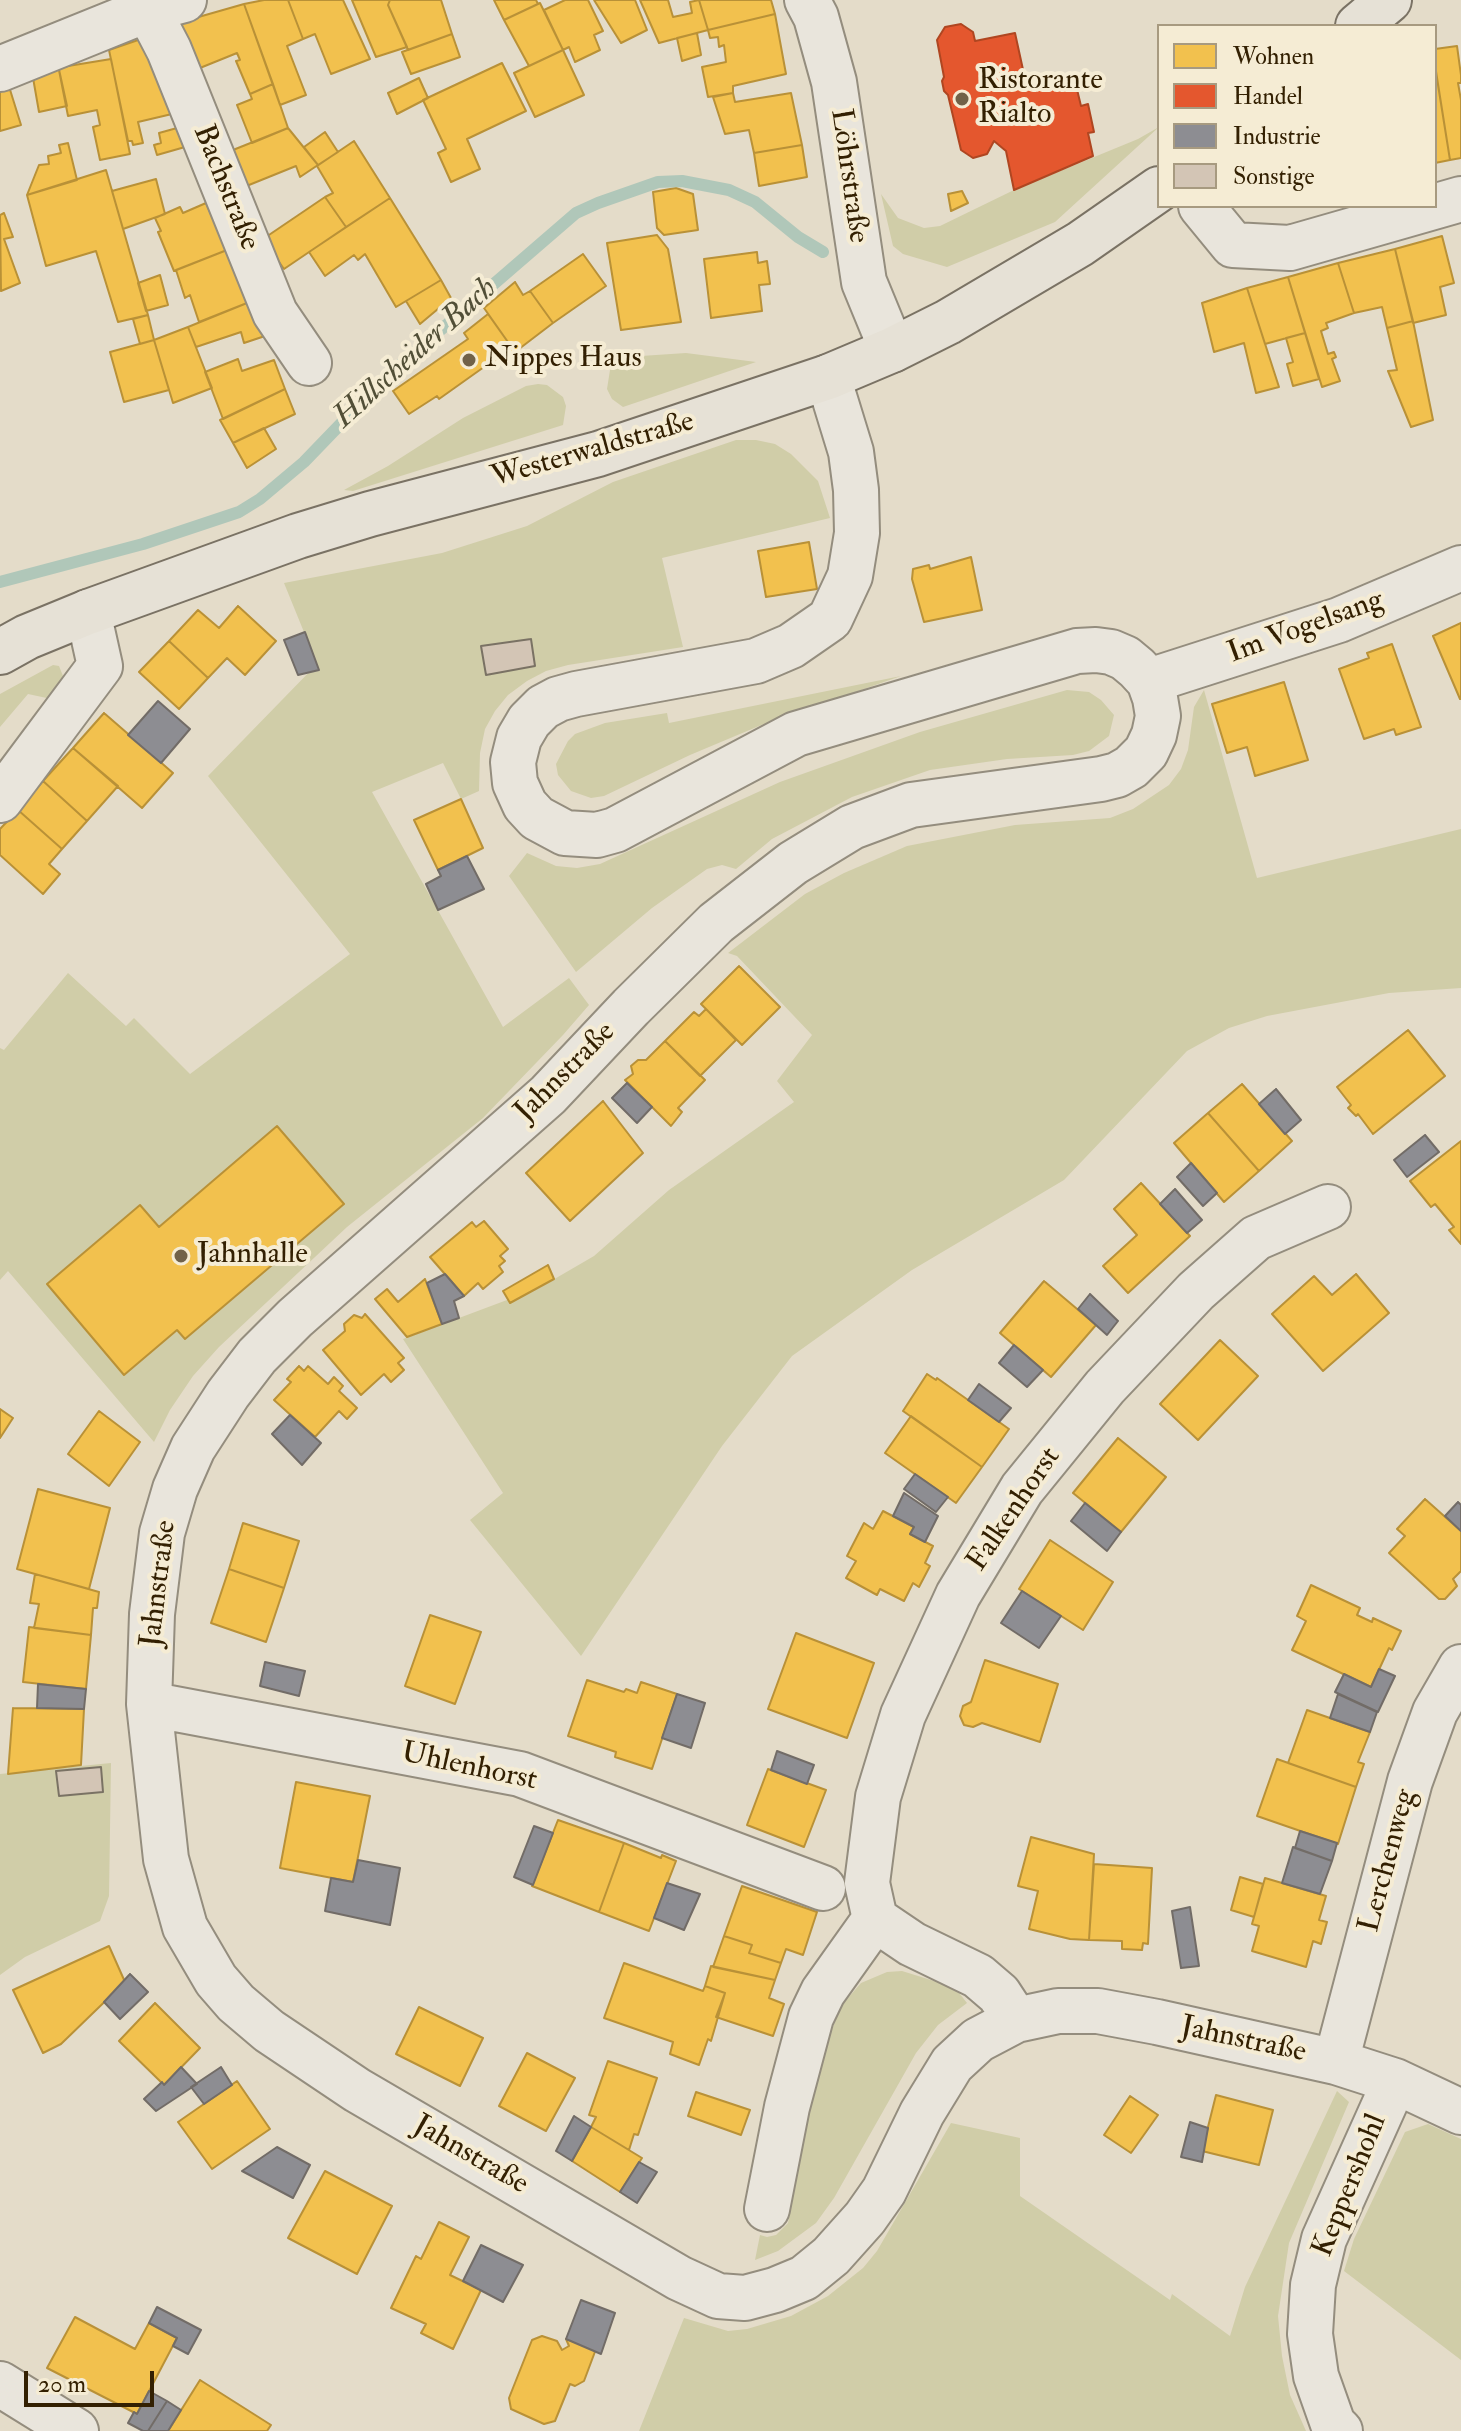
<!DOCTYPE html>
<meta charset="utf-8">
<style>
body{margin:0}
#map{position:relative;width:1461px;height:2431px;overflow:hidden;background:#e4dcc9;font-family:"IM FELL Double Pica",serif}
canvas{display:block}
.legend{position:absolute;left:1157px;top:24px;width:280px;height:184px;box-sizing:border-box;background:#f5ecd4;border:2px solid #a79a80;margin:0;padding:10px 14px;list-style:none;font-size:24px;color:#332002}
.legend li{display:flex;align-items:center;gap:16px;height:40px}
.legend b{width:40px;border:2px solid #a79a80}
.scale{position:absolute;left:24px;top:2371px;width:130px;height:36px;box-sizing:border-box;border:4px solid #332002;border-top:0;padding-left:10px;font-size:24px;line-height:28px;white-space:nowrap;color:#332002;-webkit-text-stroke:6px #f5ecd4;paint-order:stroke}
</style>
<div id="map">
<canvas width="1461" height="2431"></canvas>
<ul class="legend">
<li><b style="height:22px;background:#f2c14e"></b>Wohnen</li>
<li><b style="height:22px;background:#e4572e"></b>Handel</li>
<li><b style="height:22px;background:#8d8d92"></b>Industrie</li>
<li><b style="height:22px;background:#d3c5b5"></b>Sonstige</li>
</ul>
<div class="scale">20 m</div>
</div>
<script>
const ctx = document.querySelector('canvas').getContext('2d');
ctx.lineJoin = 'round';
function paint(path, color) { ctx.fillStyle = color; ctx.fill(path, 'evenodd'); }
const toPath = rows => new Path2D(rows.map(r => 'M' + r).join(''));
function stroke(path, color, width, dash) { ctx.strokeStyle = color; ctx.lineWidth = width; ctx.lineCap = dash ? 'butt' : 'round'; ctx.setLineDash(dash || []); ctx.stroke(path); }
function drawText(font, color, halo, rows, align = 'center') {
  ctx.font = font + ' "IM FELL Double Pica",serif'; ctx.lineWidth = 8; ctx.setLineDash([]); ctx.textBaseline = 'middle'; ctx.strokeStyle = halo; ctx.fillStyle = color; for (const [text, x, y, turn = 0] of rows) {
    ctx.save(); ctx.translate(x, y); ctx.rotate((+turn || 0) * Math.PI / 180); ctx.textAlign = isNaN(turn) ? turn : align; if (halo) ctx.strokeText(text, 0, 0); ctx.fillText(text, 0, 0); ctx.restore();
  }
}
const green = toPath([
 [1159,127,1055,222,947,267,903,254,893,246,881,194,898,218,924,228,940,226,1014,190,1138,139],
 [686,353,756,362,623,407,612,399,607,389,610,370,615,363,626,357],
 [538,384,547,385,563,397,566,406,563,425,353,491,344,490,388,466,463,418,526,386],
 [736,440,756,440,775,444,791,454,818,481,830,518,662,558,683,647,568,665,546,671,527,681,508,695,495,711,485,729,480,753,479,791,461,799,443,763,372,792,503,1027,569,978,589,1005,563,1035,483,1118,347,1227,219,1347,193,1376,170,1410,154,1442,8,1271,0,1280,0,1048,4,1050,68,973,126,1026,134,1018,190,1074,350,954,208,776,317,664,284,583,442,553,527,526,613,482],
 [53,665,59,666,63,676,63,687,56,700,28,694,0,727,0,694],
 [901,676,759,726,690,755,604,796,591,798,571,791,558,775,556,764,568,741,575,734,605,723,667,713,669,723],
 [1067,690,1089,692,1101,700,1114,715,1109,736,1089,751,1073,755,1007,759,930,770,852,797,772,839,736,869,722,865,707,869,652,908,576,972,509,876,527,853,556,866,577,868,600,864,780,782,920,732],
 [1204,690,1257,878,1461,829,1461,988,1389,993,1267,1016,1229,1028,1187,1051,1064,1180,912,1270,792,1356,722,1446,581,1656,470,1520,503,1493,403,1339,539,1288,594,1256,669,1190,794,1102,777,1081,812,1035,737,956,728,953,805,894,844,873,907,846,1015,825,1110,818,1133,809,1169,785,1181,769,1188,750,1194,707],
 [111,1763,109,1896,100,1921,25,1957,0,1975,0,1774],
 [902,1971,947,1985,956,1989,967,2003,938,2025,916,2053,834,2198,816,2223,778,2251,755,2260,760,2235,767,2237,776,2235,788,2223,817,2069,841,2006,861,1983,887,1972],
 [1337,2091,1349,2102,1289,2243,1278,2316,1282,2356,1290,2395,1306,2431,639,2431,684,2318,728,2331,747,2329,791,2316,828,2296,863,2268,877,2251,951,2123,1020,2138,1020,2196,1170,2300,1172,2294,1230,2336,1245,2287],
 [1428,2124,1461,2139,1461,2360,1344,2271,1354,2239,1405,2132]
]);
const homes = toPath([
 [264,0,288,0,303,39,287,46,306,95,280,105,244,4,264,0],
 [288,0,343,0,370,59,331,74,315,34,303,39,288,0],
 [352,0,390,0,388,5,407,47,376,57,352,0],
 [390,0,441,0,452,34,408,50,388,5,390,0],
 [494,0,536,0,538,4,504,20,494,0],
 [565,0,588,0,603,31,594,35,600,50,575,62,569,47,563,50,544,10,565,0],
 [594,0,635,0,647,30,621,43,594,0],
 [640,0,668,0,673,17,692,13,690,2,699,0,708,30,659,43,640,0],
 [699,0,771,0,775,14,708,30,699,0],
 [540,3,563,50,529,66,504,20,540,3],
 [244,4,273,84,250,94,236,61,240,60,237,53,195,70,178,29,181,22,244,4],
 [775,14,786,74,733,86,733,93,708,97,702,67,726,62,724,45,719,47,718,37,710,38,708,30,775,14],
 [697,33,701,55,682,61,677,38,697,33],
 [452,34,460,57,411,74,402,52,452,34],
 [141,39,172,114,138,122,143,143,133,145,132,141,128,141,109,50,141,39],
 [1457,46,1461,75,1461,83,1458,83,1461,100,1461,158,1450,160,1435,65,1435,49,1457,46],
 [563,50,584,95,535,117,514,73,563,50],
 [111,59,130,154,100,160,93,127,100,125,97,110,68,116,58,65,62,67,111,59],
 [502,63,526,111,467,139,480,169,451,182,438,153,446,149,423,100,502,63],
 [58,65,67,106,39,112,32,72,58,65],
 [1435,66,1450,160,1435,163,1435,66],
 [419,78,428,98,397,114,388,93,419,78],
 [7,80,21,125,0,131,0,83,7,80],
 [273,84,288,128,252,143,237,105,252,99,250,94,273,84],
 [733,93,735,102,791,93,802,145,754,153,749,130,725,134,713,97,733,93],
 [177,128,185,147,157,155,154,145,161,143,159,133,177,128],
 [288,128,318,165,300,177,296,166,244,187,228,152,288,128],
 [325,132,338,152,318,165,304,147,325,132],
 [354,141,390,198,346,227,325,197,333,193,317,166,354,141],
 [68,143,77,180,27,195,39,165,49,164,48,156,61,153,59,145,68,143],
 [802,145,807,177,759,186,754,153,802,145],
 [106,170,148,315,118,322,96,251,46,266,27,195,106,170],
 [156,179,165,214,123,229,112,191,156,179],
 [676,188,693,194,698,230,664,235,657,228,653,192,676,188],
 [962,191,968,203,951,211,948,194,962,191],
 [325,197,346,227,284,269,263,239,325,197],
 [390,198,441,280,396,307,365,254,358,260,354,255,325,276,309,252,390,198],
 [206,203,227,250,174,271,158,232,161,231,155,218,180,207,183,213,206,203],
 [4,213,13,237,4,239,20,283,1,291,0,215,4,213],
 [657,235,668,249,681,322,621,330,607,243,657,235],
 [1442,236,1454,283,1440,287,1446,315,1413,323,1395,249,1442,236],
 [1395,249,1413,321,1387,328,1382,307,1354,313,1338,263,1395,249],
 [227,250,247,303,199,322,190,295,185,298,176,270,227,250],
 [757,252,758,263,767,261,770,284,759,285,762,311,711,318,704,259,757,252],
 [583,254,606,286,553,323,530,291,583,254],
 [1338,263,1354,313,1326,323,1328,328,1321,331,1328,354,1334,352,1336,357,1332,359,1340,381,1322,387,1288,277,1338,263],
 [160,275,168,305,146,311,138,283,160,275],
 [1288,277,1305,333,1265,344,1247,288,1288,277],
 [441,280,451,298,420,324,406,301,441,280],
 [515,282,523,295,530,291,553,323,515,352,484,308,515,282],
 [1247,288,1279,387,1256,393,1244,343,1214,352,1202,303,1247,288],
 [247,303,265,336,244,343,241,332,196,347,188,327,247,303],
 [488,314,515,352,484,367,439,399,437,396,409,414,393,391,468,339,464,333,488,314],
 [148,315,154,340,140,344,133,319,148,315],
 [1413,321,1433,420,1411,427,1388,371,1397,370,1387,328,1413,321],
 [188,327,212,388,173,403,154,340,188,327],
 [1305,333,1319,379,1293,386,1287,364,1293,362,1286,338,1305,333],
 [154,340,169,390,124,402,110,352,154,340],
 [238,359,242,371,274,360,285,389,223,419,205,372,238,359],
 [285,389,295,414,233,443,220,420,285,389],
 [264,428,276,449,247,468,233,443,264,428],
 [809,542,817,589,766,597,758,551,809,542],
 [971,557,982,610,924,622,912,579,913,569,929,565,930,569,971,557],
 [238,606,276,641,245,675,227,658,208,678,169,641,198,610,219,628,238,606],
 [1461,623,1461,699,1460,699,1433,636,1461,623],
 [169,641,208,678,179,709,139,672,169,641],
 [1392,644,1421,727,1396,735,1394,729,1364,739,1339,669,1369,658,1367,653,1392,644],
 [1284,682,1308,760,1255,776,1247,747,1227,753,1212,704,1284,682],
 [104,713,173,773,142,808,73,748,104,713],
 [73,748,118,786,87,821,43,781,73,748],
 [43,781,87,821,62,849,18,810,43,781],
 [461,799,483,848,438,870,414,820,461,799],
 [18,810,62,849,49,864,60,874,43,894,0,855,0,829,18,810],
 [739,966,780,1007,742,1045,701,1004,739,966],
 [706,1009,736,1040,700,1076,665,1041,694,1012,699,1016,706,1009],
 [1408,1030,1445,1076,1373,1134,1358,1114,1356,1116,1348,1108,1351,1105,1337,1087,1408,1030],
 [665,1041,705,1080,678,1108,682,1112,671,1126,625,1080,633,1074,631,1066,638,1060,646,1060,665,1041],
 [1242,1084,1292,1141,1259,1171,1208,1113,1242,1084],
 [603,1101,643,1153,570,1221,526,1173,603,1101],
 [1208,1113,1259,1171,1224,1202,1174,1143,1208,1113],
 [277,1126,344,1204,185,1339,177,1330,124,1375,47,1284,140,1205,159,1227,277,1126],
 [1461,1141,1461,1244,1449,1230,1454,1227,1435,1204,1431,1207,1410,1181,1461,1141],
 [1141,1183,1190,1236,1128,1293,1103,1266,1137,1235,1114,1209,1141,1183],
 [484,1221,508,1249,500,1256,505,1261,499,1266,503,1272,483,1289,478,1283,464,1296,430,1257,472,1222,476,1227,484,1221],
 [548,1265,554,1279,510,1303,503,1291,548,1265],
 [1356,1274,1389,1313,1323,1371,1272,1314,1314,1276,1332,1295,1356,1274],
 [425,1279,442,1324,407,1337,375,1299,387,1289,398,1302,425,1279],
 [1044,1281,1096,1325,1051,1377,1000,1333,1044,1281],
 [365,1314,404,1358,398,1363,404,1370,391,1382,384,1374,361,1395,323,1350,345,1331,344,1324,354,1315,362,1318,365,1314],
 [1220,1340,1258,1376,1198,1440,1160,1404,1220,1340],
 [299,1366,304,1371,308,1366,328,1384,334,1377,343,1386,339,1391,357,1408,347,1419,339,1411,315,1437,274,1400,291,1382,287,1379,299,1366],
 [927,1374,936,1380,937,1378,1009,1429,982,1467,903,1411,927,1374],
 [0,1409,13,1418,0,1438,0,1409],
 [99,1411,140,1442,109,1486,68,1454,99,1411],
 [911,1416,982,1467,956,1503,885,1453,911,1416],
 [1118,1438,1166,1477,1121,1532,1073,1493,1118,1438],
 [38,1489,110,1508,89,1589,17,1569,38,1489],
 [1425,1499,1461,1531,1461,1571,1453,1579,1457,1586,1445,1599,1439,1599,1389,1553,1405,1536,1397,1529,1425,1499],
 [883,1511,914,1527,910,1534,933,1546,925,1563,930,1566,919,1587,913,1583,904,1601,880,1589,877,1595,846,1578,856,1561,847,1556,864,1523,873,1529,883,1511],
 [243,1523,299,1541,284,1588,229,1569,243,1523],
 [1050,1540,1113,1582,1083,1630,1019,1589,1050,1540],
 [229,1569,284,1588,266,1642,211,1623,229,1569],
 [35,1574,99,1592,97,1608,93,1608,91,1635,34,1628,39,1604,30,1603,35,1574],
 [1311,1585,1360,1608,1357,1615,1372,1622,1373,1618,1401,1631,1392,1650,1389,1648,1371,1687,1292,1650,1306,1621,1297,1616,1311,1585],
 [430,1615,481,1632,455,1704,405,1686,430,1615],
 [29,1627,91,1635,86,1689,23,1682,29,1627],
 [796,1633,874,1663,847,1738,768,1709,796,1633],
 [985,1660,1058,1684,1040,1742,982,1723,973,1727,964,1725,960,1716,963,1706,971,1702,985,1660],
 [587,1680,624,1692,626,1689,637,1693,641,1682,677,1694,652,1769,615,1757,616,1752,568,1736,587,1680],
 [13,1708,84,1709,81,1765,8,1774,13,1708],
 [1307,1710,1370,1732,1358,1762,1364,1764,1356,1787,1288,1763,1307,1710],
 [1277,1759,1356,1787,1338,1844,1257,1816,1277,1759],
 [768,1769,826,1790,804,1847,747,1825,768,1769],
 [296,1782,370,1796,353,1882,280,1868,296,1782],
 [558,1820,624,1843,599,1912,532,1886,558,1820],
 [1031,1837,1094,1854,1089,1940,1070,1939,1029,1929,1038,1891,1018,1886,1031,1837],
 [624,1843,661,1858,662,1855,676,1861,649,1931,599,1912,624,1843],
 [1094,1864,1152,1868,1148,1944,1143,1943,1142,1950,1122,1949,1122,1941,1089,1940,1094,1864],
 [1240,1877,1263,1884,1254,1917,1231,1910,1240,1877],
 [1265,1878,1326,1896,1319,1920,1327,1922,1321,1944,1313,1941,1306,1967,1252,1951,1259,1926,1252,1924,1265,1878],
 [742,1886,817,1912,803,1955,786,1949,781,1963,749,1953,752,1945,724,1936,742,1886],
 [724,1936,752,1945,749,1953,781,1963,775,1980,713,1967,724,1936],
 [109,1946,125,1982,61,2044,43,2053,13,1990,109,1946],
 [624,1963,703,1991,705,1986,725,1993,711,2041,708,2039,699,2065,670,2054,673,2042,604,2018,624,1963],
 [711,1966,775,1980,769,1998,784,2004,773,2036,716,2017,725,1993,705,1986,711,1966],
 [155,2003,200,2048,164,2085,119,2041,155,2003],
 [419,2007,483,2038,460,2086,396,2054,419,2007],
 [527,2053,575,2078,546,2131,499,2106,527,2053],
 [608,2061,657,2078,638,2135,634,2134,629,2150,591,2127,596,2117,589,2115,608,2061],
 [237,2081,270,2129,212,2169,178,2122,237,2081],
 [696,2092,750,2110,741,2135,688,2116,696,2092],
 [1216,2095,1273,2110,1259,2165,1202,2151,1216,2095],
 [1130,2096,1158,2115,1131,2153,1104,2135,1130,2096],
 [591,2127,642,2158,620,2192,572,2161,591,2127],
 [325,2171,392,2206,357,2274,288,2238,325,2171],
 [439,2222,469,2237,450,2275,481,2290,453,2349,421,2333,426,2324,391,2308,416,2256,421,2259,439,2222],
 [75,2317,135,2349,149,2323,177,2338,137,2414,47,2368,75,2317],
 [542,2336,557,2341,562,2350,569,2346,566,2339,596,2349,584,2381,575,2386,570,2384,555,2421,544,2424,511,2409,509,2398,532,2340,542,2336],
 [200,2380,271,2425,267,2431,168,2431,200,2380]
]);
const shops = toPath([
 [961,24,973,32,975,41,1015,33,1027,88,1074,77,1081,106,1088,104,1094,132,1088,133,1093,156,1014,190,1006,151,994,141,987,154,973,158,961,150,948,95,944,91,942,81,944,77,937,40,945,27,961,24]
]);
const industry = toPath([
 [305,632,319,670,298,675,284,640,305,632],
 [158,701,190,729,161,763,128,735,158,701],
 [467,856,484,889,438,910,426,884,441,876,438,870,467,856],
 [627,1083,652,1107,637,1123,612,1098,627,1083],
 [1276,1089,1301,1120,1285,1134,1259,1104,1276,1089],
 [1425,1135,1439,1152,1407,1177,1394,1160,1425,1135],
 [1191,1163,1217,1193,1203,1206,1177,1177,1191,1163],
 [1175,1189,1202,1220,1187,1233,1160,1204,1175,1189],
 [445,1274,464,1296,454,1301,459,1318,442,1324,427,1283,445,1274],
 [1090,1294,1118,1321,1107,1335,1078,1309,1090,1294],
 [1014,1345,1043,1370,1027,1387,999,1363,1014,1345],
 [979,1384,1011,1408,999,1422,968,1400,979,1384],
 [290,1415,321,1443,302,1465,272,1434,290,1415],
 [915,1474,948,1497,936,1512,904,1489,915,1474],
 [904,1493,938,1516,925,1542,910,1534,914,1527,893,1516,904,1493],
 [1458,1502,1461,1505,1461,1531,1445,1516,1458,1502],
 [1085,1503,1121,1532,1107,1551,1071,1521,1085,1503],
 [1022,1591,1061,1616,1039,1648,1001,1623,1022,1591],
 [265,1662,305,1671,299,1696,260,1686,265,1662],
 [1379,1669,1395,1676,1378,1712,1335,1692,1344,1674,1371,1687,1379,1669],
 [38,1684,86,1689,84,1709,37,1708,38,1684],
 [677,1694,705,1703,691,1748,662,1738,677,1694],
 [1338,1694,1377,1712,1370,1732,1330,1718,1338,1694],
 [777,1751,814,1765,807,1784,771,1770,777,1751],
 [534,1826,553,1833,533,1885,514,1877,534,1826],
 [1300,1831,1337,1843,1332,1861,1295,1848,1300,1831],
 [1293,1847,1332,1861,1320,1894,1282,1883,1293,1847],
 [358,1860,400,1868,390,1925,325,1911,331,1878,353,1882,358,1860],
 [667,1883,700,1894,684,1930,654,1918,667,1883],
 [1190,1907,1199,1966,1181,1968,1172,1911,1190,1907],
 [130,1974,148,1992,120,2019,104,2002,130,1974],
 [181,2067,197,2084,156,2111,144,2099,162,2082,164,2085,181,2067],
 [221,2067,232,2085,204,2104,191,2087,221,2067],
 [574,2116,591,2127,572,2161,556,2151,574,2116],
 [1190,2122,1208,2128,1202,2162,1181,2157,1190,2122],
 [277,2147,310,2165,293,2198,242,2171,277,2147],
 [639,2162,657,2172,637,2203,620,2192,639,2162],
 [481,2245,523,2265,503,2302,463,2281,481,2245],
 [581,2300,615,2313,601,2354,566,2339,581,2300],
 [157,2307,201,2330,188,2354,173,2346,177,2338,149,2323,157,2307],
 [149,2391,167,2401,148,2431,143,2431,128,2423,134,2412,137,2414,149,2391],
 [167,2401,181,2410,168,2431,148,2431,167,2401]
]);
const stream = toPath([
 [0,582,143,544,239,512,260,499,304,462,385,378,576,213,598,203,658,182,682,181,729,190,755,202,798,237,823,252]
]);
const building = toPath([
 [531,639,535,666,486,675,481,646,531,639],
 [101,1767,103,1792,59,1796,56,1771,101,1767]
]);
const minor = toPath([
 [143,0,169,50,275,313,309,363],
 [807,0,816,17,834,82,864,282,892,350],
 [0,69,146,10,184,0],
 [1201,206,1233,245,1290,248,1461,199],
 [828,377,851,452,856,490,857,533,850,576,830,619,791,646,756,661,576,694,558,699,543,707,529,721,519,738,513,762,515,783,525,805,537,818,565,833,597,835,615,830,796,734,1077,651,1096,650,1111,652,1125,658,1137,668,1149,681,1155,698,1158,716,1154,735,1146,752,1131,767,1117,775,1101,779,911,805,852,827,793,863,716,923,631,1007,548,1095,295,1318,257,1356,228,1394,193,1448,175,1489,162,1533,152,1614,149,1704,166,1859,185,1927,216,1980,236,2003,269,2031,357,2090,679,2278,718,2296,745,2298,775,2290,804,2278,831,2256,865,2218,884,2191,922,2113,952,2064,978,2040,1016,2020,1058,2011,1098,2011,1157,2022,1336,2062,1395,2081,1461,2112],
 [1149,681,1339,620,1461,568],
 [0,800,100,666,88,612],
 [149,1704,520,1774,823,1888],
 [875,1919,867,1883,878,1797,903,1715,958,1595,1022,1489,1105,1387,1196,1291,1256,1238,1328,1207],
 [1336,2062,1410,1781,1435,1712,1461,1667],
 [767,2209,787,2107,811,2017,823,1992,875,1919,912,1944,978,1976,999,1994,1016,2020],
 [0,2384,76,2431],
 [1340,2431,1333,2424,1316,2376,1310,2334,1313,2285,1324,2239,1395,2081]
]);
const major = toPath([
 [1358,26,1389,0],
 [0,652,27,637,88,612,298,536,370,514,598,454,828,377,892,350,948,322,1080,244,1159,189]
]);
const markers = [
 [962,99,8,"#716248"],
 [469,360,8,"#716248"],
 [181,1256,8,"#716248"]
];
const poiNames = [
 ["Ristorante",978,82],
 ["Rialto",978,116],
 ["Nippes Haus",485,360],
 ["Jahnhalle",197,1256]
];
const streetNames = [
 ["Löhrstraße",848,176,82],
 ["Bachstraße",225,188,68],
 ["Westerwaldstraße",593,451,-16],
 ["Im Vogelsang",1306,628,-20],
 ["Jahnstraße",566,1073,-45],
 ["Falkenhorst",1015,1510,-56],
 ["Jahnstraße",160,1584,-83],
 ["Uhlenhorst",469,1768,12],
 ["Lerchenweg",1389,1861,-75],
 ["Jahnstraße",1243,2041,12],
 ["Jahnstraße",470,2156,30],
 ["Keppershohl",1351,2186,-68]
];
const waterNames = [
 ["Hillscheider Bach",416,354,-42]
];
paint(green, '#d0cda8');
paint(homes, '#f2c14e');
stroke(homes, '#b99137', 2);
paint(shops, '#e4572e');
stroke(shops, '#af4621', 2);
paint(industry, '#8d8d92');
stroke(industry, '#726c67', 2);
stroke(stream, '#b0c7b9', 12);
paint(building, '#d3c5b5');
stroke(building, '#7a7264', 2);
stroke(minor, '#948d7e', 48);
stroke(major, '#7a7264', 48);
stroke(minor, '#e9e5dc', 44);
stroke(major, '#e6e1d6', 44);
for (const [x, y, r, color] of markers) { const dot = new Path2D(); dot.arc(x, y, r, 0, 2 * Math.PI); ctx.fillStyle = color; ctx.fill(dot); stroke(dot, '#f5ecd4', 3); }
drawText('30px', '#332002', '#f5ecd4', poiNames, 'left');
drawText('30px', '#332002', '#f5ecd4', streetNames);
drawText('italic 32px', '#524f37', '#f5ecd4', waterNames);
</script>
